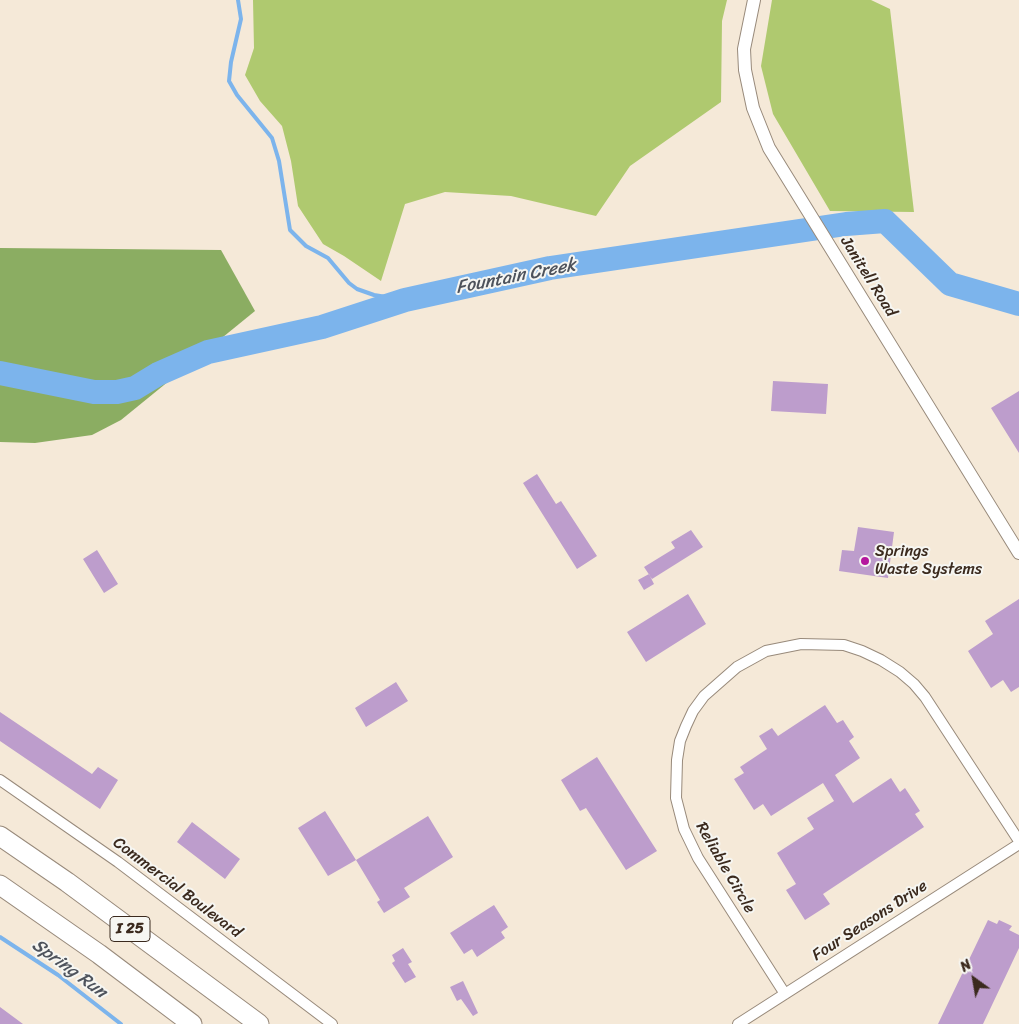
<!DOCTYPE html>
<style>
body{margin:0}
#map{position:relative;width:1019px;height:1024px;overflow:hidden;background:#f5e9d8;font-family:Sriracha,sans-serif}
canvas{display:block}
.north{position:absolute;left:949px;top:954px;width:50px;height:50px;-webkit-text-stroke:4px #f6f6f2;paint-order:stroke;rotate:328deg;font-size:14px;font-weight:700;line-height:20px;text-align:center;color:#3b2a1e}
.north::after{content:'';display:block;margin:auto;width:18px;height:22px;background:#3b2a1e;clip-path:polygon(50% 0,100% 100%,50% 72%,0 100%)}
</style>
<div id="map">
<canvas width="1019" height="1024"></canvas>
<div class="north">N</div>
</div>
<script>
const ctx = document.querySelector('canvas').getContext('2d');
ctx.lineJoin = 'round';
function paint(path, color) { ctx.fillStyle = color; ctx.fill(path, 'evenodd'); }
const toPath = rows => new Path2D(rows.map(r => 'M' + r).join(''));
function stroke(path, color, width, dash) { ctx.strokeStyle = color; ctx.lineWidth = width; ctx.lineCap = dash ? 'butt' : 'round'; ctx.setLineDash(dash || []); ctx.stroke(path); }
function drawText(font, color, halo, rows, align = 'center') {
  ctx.font = font + ' Sriracha,sans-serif'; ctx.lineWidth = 4; ctx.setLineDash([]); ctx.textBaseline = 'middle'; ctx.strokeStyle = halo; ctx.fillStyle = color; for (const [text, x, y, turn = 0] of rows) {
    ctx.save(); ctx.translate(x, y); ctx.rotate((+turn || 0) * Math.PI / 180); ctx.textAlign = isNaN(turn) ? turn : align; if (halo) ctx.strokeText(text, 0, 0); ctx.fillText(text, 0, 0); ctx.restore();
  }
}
const green = toPath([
 [253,0,727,0,722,21,721,102,630,166,596,216,511,196,445,192,405,204,381,281,344,256,323,244,298,206,291,161,282,126,260,101,245,75,254,48],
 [772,0,871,0,890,9,914,212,830,211,773,114,761,66]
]);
const forest = toPath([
 [0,248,221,250,255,311,121,420,92,435,35,443,0,442]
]);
const stream = toPath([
 [238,0,241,19,231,62,229,81,237,95,272,138,279,161,290,230,306,246,328,258,349,283,357,289,374,295,405,300],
 [0,937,58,975,121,1024]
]);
const river = toPath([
 [0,373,94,392,117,392,135,388,158,374,208,352,322,327,405,300,550,268,846,224,885,221,950,284,1019,304]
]);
const building = toPath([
 [773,381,828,384,826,414,771,411],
 [1019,391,1019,453,991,408],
 [537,474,556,504,561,501,597,556,577,569,523,483],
 [858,527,894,532,888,578,839,571,842,550,854,551],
 [691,530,703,547,652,579,644,567,675,548,671,542],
 [97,550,118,584,104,593,83,559],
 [649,574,654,584,644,590,638,580],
 [688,594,706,624,646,662,627,632],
 [1019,599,1019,687,1011,692,1003,680,991,688,968,651,993,634,985,621],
 [396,682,408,701,366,727,355,708],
 [825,705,837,723,843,720,854,737,849,741,860,758,835,775,853,803,891,778,900,792,905,788,920,811,915,814,924,827,823,894,830,904,805,920,786,890,796,884,777,853,814,829,807,818,834,801,823,783,771,816,763,804,754,810,734,779,744,773,740,767,767,749,759,736,772,728,778,736],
 [0,712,92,774,98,767,118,780,100,809,0,741],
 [597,757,657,851,626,870,586,808,580,811,561,780],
 [325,811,356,860,328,876,298,828],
 [428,816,453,857,404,888,410,897,384,913,377,902,380,900,356,860],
 [192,822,240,859,225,879,177,842],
 [494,905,508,927,501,932,505,938,477,957,472,949,464,954,450,933],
 [988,920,997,924,999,920,1012,926,1009,930,1019,935,1019,948,983,1024,938,1024],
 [403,948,412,962,408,964,416,977,405,983,392,963,395,961,392,955],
 [463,981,478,1013,473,1016,461,999,457,1001,450,987],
 [0,1007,23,1024,0,1024]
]);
const minor = toPath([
 [0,780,118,862,332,1024],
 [785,994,698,858,684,829,676,798,677,760,680,741,686,726,693,711,704,696,737,667,766,651,801,644,844,645,862,651,881,660,900,672,914,684,925,697,1019,841],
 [738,1024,1019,844]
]);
const tertiary = toPath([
 [754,0,744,49,745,70,753,108,769,148,1019,553]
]);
const motorway = toPath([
 [0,836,67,882,259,1024],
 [0,885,99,954,192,1024]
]);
const markers = [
 [865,561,5,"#b5179e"]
];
const shields = [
 [130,929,40]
];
const shieldNames = [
 ["I 25",130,929]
];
const streetNames = [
 ["Janitell Road",868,277,58],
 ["Reliable Circle",725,868,60],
 ["Commercial Boulevard",177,888,37],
 ["Four Seasons Drive",870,921,-33]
];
const poiNames = [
 ["Springs",875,552],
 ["Waste Systems",875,570]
];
const waterNames = [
 ["Fountain Creek",516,277,-11],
 ["Spring Run",69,969,36]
];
paint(green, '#afc96f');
paint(forest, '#8bad62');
stroke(stream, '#7cb4ec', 4);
stroke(river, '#7cb4ec', 24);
paint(building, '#bd9dcc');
stroke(minor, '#988a7b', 12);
stroke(tertiary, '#988a7b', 14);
stroke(motorway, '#988a7b', 21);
stroke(minor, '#fff', 10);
stroke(tertiary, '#fff', 12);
stroke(motorway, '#fff', 19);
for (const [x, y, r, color] of markers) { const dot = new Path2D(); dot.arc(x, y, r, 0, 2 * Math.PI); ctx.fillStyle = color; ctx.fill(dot); stroke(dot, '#f6f6f2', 2); }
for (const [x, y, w] of shields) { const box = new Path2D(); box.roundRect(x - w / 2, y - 12.5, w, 25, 4); ctx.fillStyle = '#f6f6f2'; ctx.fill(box); stroke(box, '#3b2a1e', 1); }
drawText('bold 15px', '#3b2a1e', null, shieldNames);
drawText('16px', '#3b2a1e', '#f6f6f2', streetNames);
drawText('16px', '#3b2a1e', '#f6f6f2', poiNames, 'left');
drawText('italic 18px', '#4e535c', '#f6f6f2', waterNames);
</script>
